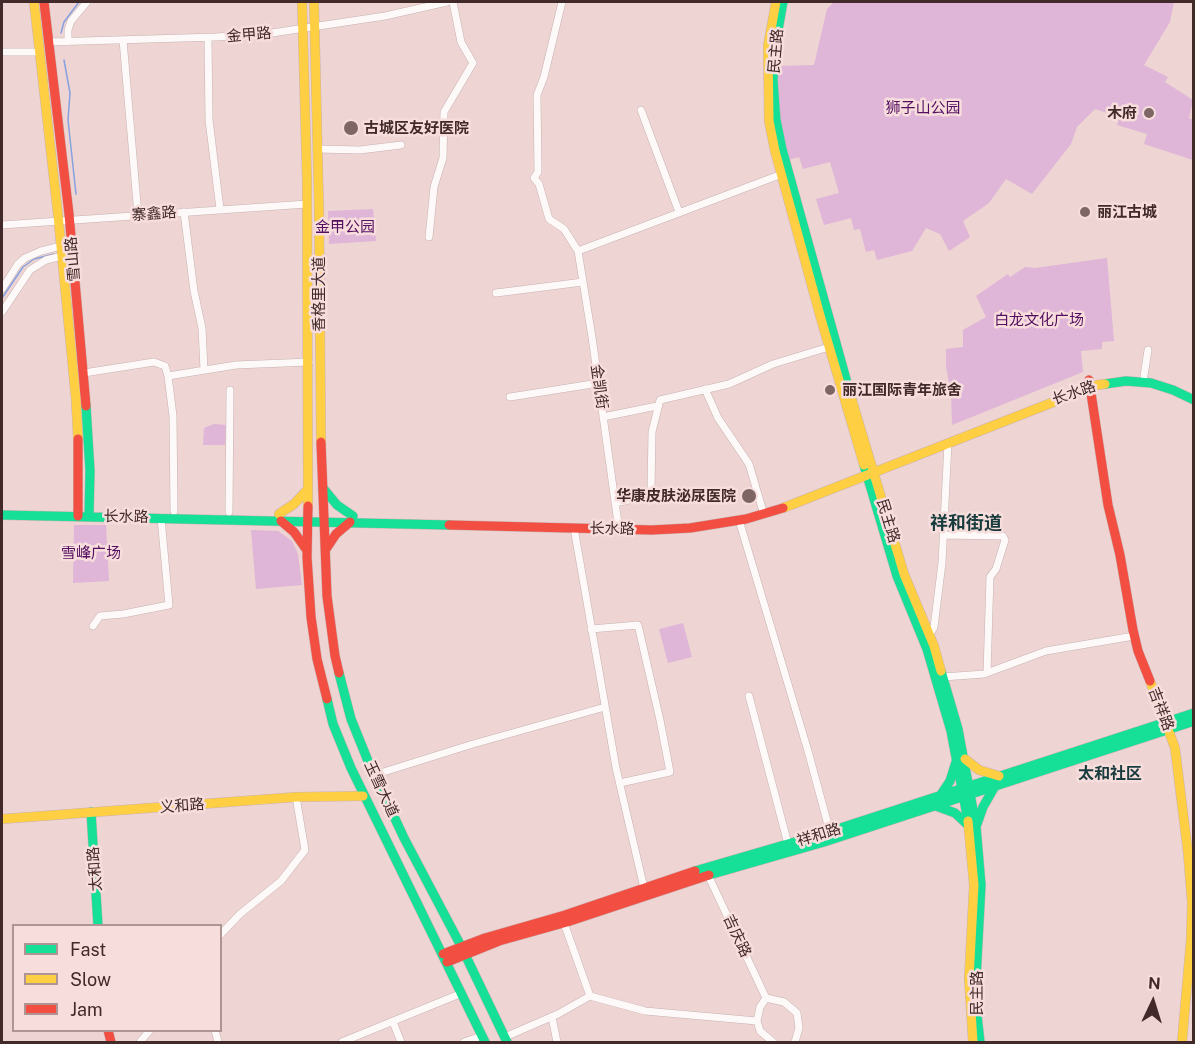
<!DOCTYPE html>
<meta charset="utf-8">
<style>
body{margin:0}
#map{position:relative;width:1195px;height:1044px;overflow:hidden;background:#eed4d3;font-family:"Public Sans",sans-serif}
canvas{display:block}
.frame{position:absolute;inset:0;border:3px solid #412a29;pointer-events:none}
.legend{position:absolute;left:12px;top:924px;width:210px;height:108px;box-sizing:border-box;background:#f7dddc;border:2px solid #ae9594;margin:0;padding:8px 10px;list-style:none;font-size:18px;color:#412a29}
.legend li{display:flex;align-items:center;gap:12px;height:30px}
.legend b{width:30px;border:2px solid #ae9594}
.north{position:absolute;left:1123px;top:972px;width:60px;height:60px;-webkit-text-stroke:4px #f7dddc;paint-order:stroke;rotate:4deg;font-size:16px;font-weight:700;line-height:24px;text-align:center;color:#412a29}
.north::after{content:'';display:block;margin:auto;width:21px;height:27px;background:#412a29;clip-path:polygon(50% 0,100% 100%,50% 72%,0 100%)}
</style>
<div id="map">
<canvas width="1195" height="1044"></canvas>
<div class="frame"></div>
<ul class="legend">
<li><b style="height:8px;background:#16e098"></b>Fast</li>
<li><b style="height:8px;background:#ffcf43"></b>Slow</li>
<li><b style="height:8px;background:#f24e42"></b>Jam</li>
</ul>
<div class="north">N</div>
</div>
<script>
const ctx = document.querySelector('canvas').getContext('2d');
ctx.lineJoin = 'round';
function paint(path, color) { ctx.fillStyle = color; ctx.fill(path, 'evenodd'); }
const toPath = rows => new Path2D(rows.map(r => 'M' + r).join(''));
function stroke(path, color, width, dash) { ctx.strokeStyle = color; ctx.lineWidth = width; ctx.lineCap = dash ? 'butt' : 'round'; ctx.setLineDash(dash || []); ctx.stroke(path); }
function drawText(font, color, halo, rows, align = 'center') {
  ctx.font = font + ' "Public Sans","Noto Sans SC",sans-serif'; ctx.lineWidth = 5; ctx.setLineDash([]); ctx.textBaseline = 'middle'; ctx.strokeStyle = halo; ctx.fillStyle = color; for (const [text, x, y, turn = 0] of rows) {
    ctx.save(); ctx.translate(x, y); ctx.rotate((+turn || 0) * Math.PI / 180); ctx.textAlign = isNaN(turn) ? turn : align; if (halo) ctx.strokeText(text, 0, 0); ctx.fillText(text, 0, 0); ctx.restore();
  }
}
const green = toPath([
 [834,2,1174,2,1170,22,1144,65,1168,77,1165,82,1193,100,1189,118,1193,120,1193,160,1144,144,1147,134,1117,125,1119,117,1095,109,1077,127,1071,144,1032,194,1006,179,989,203,963,221,970,237,949,251,940,234,926,228,912,251,877,260,874,250,866,252,860,229,854,230,851,218,824,225,816,199,839,193,830,162,803,169,799,157,788,160,779,117,777,66,814,65,827,9],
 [373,209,376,241,329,244,328,211],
 [1107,258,1114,341,1102,342,1102,349,1081,351,1083,372,952,425,951,394,946,366,946,349,963,347,963,330,986,317,976,296,1008,274,1010,277,1025,267,1035,268],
 [214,424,226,425,225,445,203,445,204,428],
 [74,525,106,525,109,581,73,583],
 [251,530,278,531,292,541,298,554,302,585,256,589],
 [683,623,692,657,668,663,659,629]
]);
const stream = toPath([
 [61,33,64,22,79,2],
 [64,60,70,93,68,120,76,194],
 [2,298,23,267,34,259,54,254]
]);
const street = toPath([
 [562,2,544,77,537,95,538,172,534,178,539,184,549,219,564,229,578,251,592,337,618,523],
 [208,38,209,120,220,209],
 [123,40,138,215],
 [49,42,216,37,272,33,385,16,447,2],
 [68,42,68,30,71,21,87,2],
 [2,52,40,52],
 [641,110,679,212],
 [317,149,360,150,401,145],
 [184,212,194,291,202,328,204,370],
 [2,225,307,204],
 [429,237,434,187,443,158,444,112,473,63,461,42,453,2],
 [578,251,782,174],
 [2,289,18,264,25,258,41,251,61,246],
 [496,293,583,282],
 [2,312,30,270,46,260,62,256],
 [84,373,154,362,165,366,168,376,173,416,174,511],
 [168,376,236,365,309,362],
 [1144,376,1148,350],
 [705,389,718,418,749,464,762,508],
 [510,397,599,383],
 [603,417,657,406],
 [615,503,642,497,651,490,652,432,660,400,729,384,773,364,829,347],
 [229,512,230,390],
 [739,520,808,751,830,832],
 [574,528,616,768,644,888],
 [944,535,1003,536,1005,540,996,569,990,577,987,673],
 [93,626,100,616,123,614,169,605,161,518],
 [591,629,638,625,660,720,670,772,620,783],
 [929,636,934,627,942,563,948,443],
 [943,677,984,674,1046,651,1134,636],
 [749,696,788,844],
 [374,775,473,744,605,707],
 [708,875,766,998],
 [564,923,590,996],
 [220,935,240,914,281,881,305,850,296,797],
 [766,998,784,1002,797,1013,799,1028,795,1042],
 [766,998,760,1007,757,1021,760,1031,773,1042],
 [552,1017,557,1042],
 [393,1022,401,1042],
 [215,1030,218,1042],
 [505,1037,558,1014,590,996,645,1011,757,1021],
 [140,1042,150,1030],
 [342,1042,462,993],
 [464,1042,482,1036]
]);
const fast = toPath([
 [783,2,775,47,773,80,776,120,782,149,851,397],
 [1105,384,1126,381,1151,383,1173,390,1194,400],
 [86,406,90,471,89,516],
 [864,465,897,576,927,649,951,731,968,821],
 [323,488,337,505,353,516],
 [2,515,449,525],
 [941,671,958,729,976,826,981,885,976,979,976,1006,980,1042],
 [339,673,351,719,368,761,404,838,461,946,507,1042],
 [327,699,333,724,351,768,485,1042],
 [940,796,950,781,956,762],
 [936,806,955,813,969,826],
 [91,812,98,926],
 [977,824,983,807,995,786],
 [695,871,822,834,1194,713],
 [709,875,824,842,1194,721]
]);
const slow = toPath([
 [34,2,58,215,76,400,78,439],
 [302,2,307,180,308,506],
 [314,2,319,209,321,442],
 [776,2,768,46,769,121,775,151,821,319,864,465],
 [851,397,904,574,934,646,941,671],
 [783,508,1097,385,1105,384],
 [279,514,294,504,308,489],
 [1150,681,1175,748,1188,853,1192,903,1191,939,1182,1042],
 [965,759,979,770,999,776],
 [2,819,296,797,363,796],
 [968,821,974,885,969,979,973,1042]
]);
const jam = toPath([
 [44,2,69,214,86,406],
 [1089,380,1108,505,1120,555,1133,630,1138,651,1150,681],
 [78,439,78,516],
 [321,442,327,596,335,656,339,673],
 [308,506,307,557,311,617,317,659,327,699],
 [281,521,294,532,306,549],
 [449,525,652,530,690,528,746,519,783,508],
 [326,549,336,534,350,522],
 [443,954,485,938,565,915,695,871],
 [447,962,499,941,567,922,709,875],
 [108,1030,111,1042]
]);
const markers = [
 [1149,113,6,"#7e6664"],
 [351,128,8,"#7e6664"],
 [1085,212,6,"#7e6664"],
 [830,390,6,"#7e6664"],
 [749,496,8,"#7e6664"]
];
const streetNames = [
 ["金甲路",249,35,-5],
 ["民主路",776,51,-85],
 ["寨鑫路",154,214,-4],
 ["雪山路",73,259,-95],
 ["香格里大道",319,294,-90],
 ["金凯街",599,387,82],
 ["长水路",1074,393,-19],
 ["长水路",126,517,1],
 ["民主路",888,521,73],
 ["长水路",612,529,1],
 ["吉祥路",1161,709,69],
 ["玉雪大道",381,789,65],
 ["义和路",182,806,-4],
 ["祥和路",819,835,-17],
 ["太和路",95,869,-94],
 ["吉庆路",737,936,65],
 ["民主路",977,993,-90]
];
const parkNames = [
 ["狮子山公园",923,108],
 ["金甲公园",345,227],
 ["白龙文化广场",1039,320],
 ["雪峰广场",91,553]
];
const poiNames = [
 ["木府",1137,113,"right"],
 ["古城区友好医院",364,128],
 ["丽江古城",1097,212],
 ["丽江国际青年旅舍",842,390],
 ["华康皮肤泌尿医院",736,496,"right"]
];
const neighbourhoodNames = [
 ["太和社区",1110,774]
];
const quarterNames = [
 ["祥和街道",966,523]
];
paint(green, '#dfb5d8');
stroke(stream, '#86a1df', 1.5);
stroke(street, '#c8b2b1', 8);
stroke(fast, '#c8b2b1', 10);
stroke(slow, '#c8b2b1', 10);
stroke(jam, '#c8b2b1', 10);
stroke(street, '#fcf9f8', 7);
stroke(fast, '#16e098', 9);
stroke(slow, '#ffcf43', 9);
stroke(jam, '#f24e42', 9);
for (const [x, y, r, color] of markers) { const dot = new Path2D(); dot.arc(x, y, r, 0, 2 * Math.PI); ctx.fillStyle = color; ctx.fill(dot); stroke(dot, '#f7dddc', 2); }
drawText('15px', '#412a29', '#f7dddc', streetNames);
drawText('15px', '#540f60', '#f7dddc', parkNames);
drawText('bold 15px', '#412a29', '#f7dddc', poiNames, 'left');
drawText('bold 16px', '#183b3d', '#f7dddc', neighbourhoodNames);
drawText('bold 18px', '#183b3d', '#f7dddc', quarterNames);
</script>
